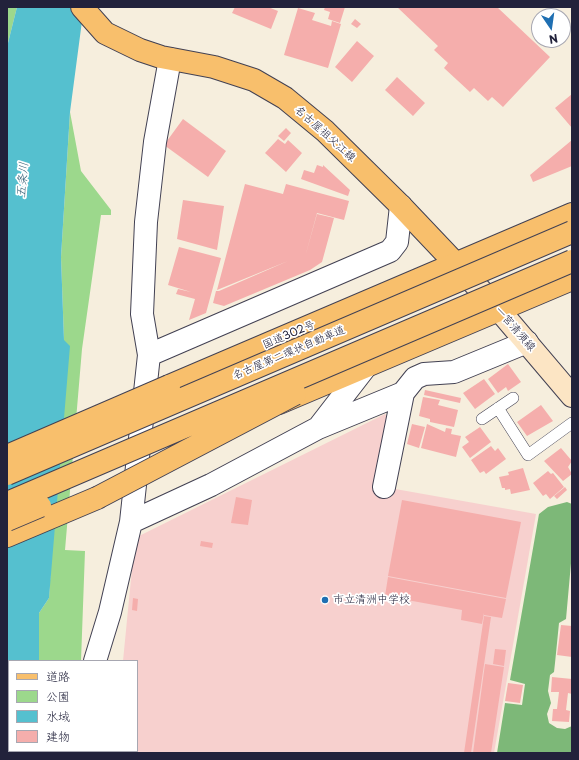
<!DOCTYPE html>
<meta charset="utf-8">
<style>
body{margin:0}
#map{position:relative;width:579px;height:760px;overflow:hidden;background:#f6eedd;font-family:"Playpen Sans","Klee One",sans-serif}
canvas{display:block}
.frame{position:absolute;inset:0;border:8px solid #22223b;pointer-events:none}
.legend{position:absolute;left:8px;top:660px;width:130px;height:92px;box-sizing:border-box;background:#fff;border:1px solid #a7a7b1;margin:0;padding:5px 7px;list-style:none;font-size:12px;color:#22223b}
.legend li{display:flex;align-items:center;gap:8px;height:20px}
.legend b{width:20px;border:1px solid #a7a7b1}
.north{position:absolute;left:531px;top:8px;width:40px;height:40px;box-sizing:border-box;background:#fff;border:1px solid #a7a7b1;border-radius:50%;rotate:167deg;font-size:11px;font-weight:700;line-height:16px;text-align:center;color:#22223b}
.north::after{content:'';display:block;margin:auto;width:14px;height:18px;background:#1f6fb2;clip-path:polygon(50% 0,100% 100%,50% 72%,0 100%)}
</style>
<div id="map">
<canvas width="579" height="760"></canvas>
<div class="frame"></div>
<ul class="legend">
<li><b style="height:5px;background:#f8bf6c"></b>道路</li>
<li><b style="height:11px;background:#9cd88c"></b>公園</li>
<li><b style="height:11px;background:#55c0cf"></b>水域</li>
<li><b style="height:11px;background:#f5aeac"></b>建物</li>
</ul>
<div class="north">N</div>
</div>
<script>
const ctx = document.querySelector('canvas').getContext('2d');
ctx.lineJoin = 'round';
function paint(path, color) { ctx.fillStyle = color; ctx.fill(path, 'evenodd'); }
const toPath = rows => new Path2D(rows.map(r => 'M' + r).join(''));
function stroke(path, color, width, dash) { ctx.strokeStyle = color; ctx.lineWidth = width; ctx.lineCap = dash ? 'butt' : 'round'; ctx.setLineDash(dash || []); ctx.stroke(path); }
function drawText(font, color, halo, rows, align = 'center') {
  ctx.font = font + ' "Playpen Sans","Klee One",sans-serif'; ctx.lineWidth = 3.5; ctx.setLineDash([]); ctx.textBaseline = 'middle'; ctx.strokeStyle = halo; ctx.fillStyle = color; for (const [text, x, y, turn = 0] of rows) {
    ctx.save(); ctx.translate(x, y); ctx.rotate((+turn || 0) * Math.PI / 180); ctx.textAlign = isNaN(turn) ? turn : align; if (halo) ctx.strokeText(text, 0, 0); ctx.fillText(text, 0, 0); ctx.restore();
  }
}
const built = toPath([
 [385,414,389,419,384,487,536,514,494,753,115,753,115,751,137,751,137,661,123,661,135,538]
]);
const green = toPath([
 [7,7,17,7,7,47],
 [70,112,81,171,111,210,111,215,101,215,82,349,65,550,85,551,81,661,39,661,39,613,49,598,64,340,61,257]
]);
const forest = toPath([
 [567,502,572,504,572,552,566,619,559,623,555,663,554,672,550,675,548,691,551,703,547,714,549,723,557,728,565,729,572,726,572,753,497,753,505,703,522,705,525,684,510,680,539,514,548,507]
]);
const water = toPath([
 [17,7,87,7,82,21,70,112,61,257,64,340,70,346,49,598,39,613,39,661,9,661,9,751,43,751,43,753,7,753,7,47]
]);
const building = toPath([
 [235,7,268,7,278,11,271,29,232,13],
 [325,7,345,7,340,23,328,19,330,12,324,10],
 [397,7,497,7,550,57,503,107,492,97,488,101,474,88,470,92,444,68,448,63,434,50,438,46],
 [298,8,315,13,312,20,331,26,332,21,341,24,328,68,284,55],
 [355,19,361,24,357,28,351,24],
 [357,41,374,56,352,82,335,67],
 [397,77,425,103,413,116,385,90],
 [572,94,572,128,555,108],
 [183,119,226,151,208,177,164,145],
 [286,128,291,133,284,141,278,136],
 [278,139,285,144,288,140,302,153,286,172,265,153],
 [572,140,572,166,533,182,530,175],
 [317,165,323,167,323,165,350,190,348,196,301,179,304,170,314,173],
 [245,184,283,194,286,184,349,201,344,220,317,213,305,257,317,214,334,218,322,262,310,270,224,306,213,303,216,291,219,291,288,261,217,290],
 [183,200,224,206,217,250,177,239],
 [179,247,221,258,206,313,189,320,195,299,176,294,178,289,191,292,168,285],
 [508,364,521,382,508,391,506,387,498,393,488,379],
 [484,379,495,394,475,409,463,393],
 [425,390,461,398,460,403,424,395],
 [423,397,440,400,438,405,458,410,454,427,430,422,430,419,419,416],
 [541,405,553,421,527,436,517,422],
 [412,424,425,427,419,448,407,444],
 [427,424,445,432,446,428,452,429,451,434,461,436,456,457,421,448],
 [480,427,491,442,470,458,462,447,469,442,465,437],
 [491,446,495,451,498,448,506,459,486,474,484,471,480,473,471,460],
 [561,448,572,461,568,467,572,474,563,481,544,461],
 [523,468,530,490,511,494,510,489,505,490,505,488,502,488,499,477,509,475,508,472],
 [548,471,551,474,553,473,564,487,550,499,546,494,543,496,533,483],
 [565,487,567,490,557,499,554,496],
 [236,497,252,500,248,525,231,523],
 [402,500,521,522,506,598,388,576],
 [201,541,213,543,212,548,200,546],
 [388,577,506,599,502,618,484,615,484,613,482,624,461,620,462,610,385,596],
 [133,598,138,599,137,611,132,610],
 [484,616,491,617,471,753,464,753],
 [561,625,572,626,572,657,557,655],
 [495,649,506,650,504,666,493,664],
 [485,664,504,667,491,753,473,753],
 [552,677,572,679,572,694,568,693,566,710,570,711,569,722,552,721,553,709,557,709,559,692,551,692],
 [508,683,523,685,520,703,505,701]
]);
const lane = toPath([
 [498,408,528,455,572,423],
 [482,419,513,398]
]);
const street = toPath([
 [149,355,390,251,397,242,401,206],
 [319,427,367,365],
 [384,487,403,393],
 [131,522,211,485,318,428,403,393,415,378,424,374,454,372,527,342],
 [95,661,110,612,131,522,149,355,142,314,146,222,155,142,170,59],
 [96,751,96,753]
]);
const secondary = toPath([
 [456,264,499,310,572,396]
]);
const primary = toPath([
 [82,7,105,33,140,50,161,57,214,67,254,80,285,98,325,131,401,206,456,264]
]);
const highway = toPath([
 [169,386,572,214],
 [279,403,572,279],
 [7,536,97,498]
]);
const highwayBridge = toPath([
 [7,456,169,386],
 [7,474,572,232],
 [97,498,295,394],
 [7,503,572,261],
 [7,520,40,506]
]);
const markers = [
 [325,600,4,"#1f6fb2"]
];
const streetNames = [
 ["名古屋祖父江線",325,134,42],
 ["一宮清須線",515,329,49],
 ["国道302号",289,335,-23],
 ["名古屋第二環状自動車道",289,353,-23]
];
const poiNames = [
 ["市立清洲中学校",333,600]
];
const waterNames = [
 ["五条川",23,180,-85]
];
paint(built, '#f7d0ce');
paint(green, '#9cd88c');
paint(forest, '#7db878');
paint(water, '#55c0cf');
paint(building, '#f5aeac');
stroke(lane, '#424153', 12);
stroke(street, '#424153', 24);
stroke(secondary, '#424153', 24);
stroke(primary, '#424153', 24);
stroke(highway, '#424153', 24);
stroke(lane, '#fff', 11);
stroke(street, '#fff', 22);
stroke(secondary, '#fce5c4', 22);
stroke(primary, '#f8bf6c', 22);
stroke(highway, '#f8bf6c', 22);
stroke(highwayBridge, '#424153', 24, []);
stroke(highwayBridge, '#f8bf6c', 22);
for (const [x, y, r, color] of markers) { const dot = new Path2D(); dot.arc(x, y, r, 0, 2 * Math.PI); ctx.fillStyle = color; ctx.fill(dot); stroke(dot, '#fff', 1.5); }
drawText('11px', '#22223b', '#fff', streetNames);
drawText('11px', '#22223b', '#fff', poiNames, 'left');
drawText('italic 12px', '#366176', '#fff', waterNames);
</script>
